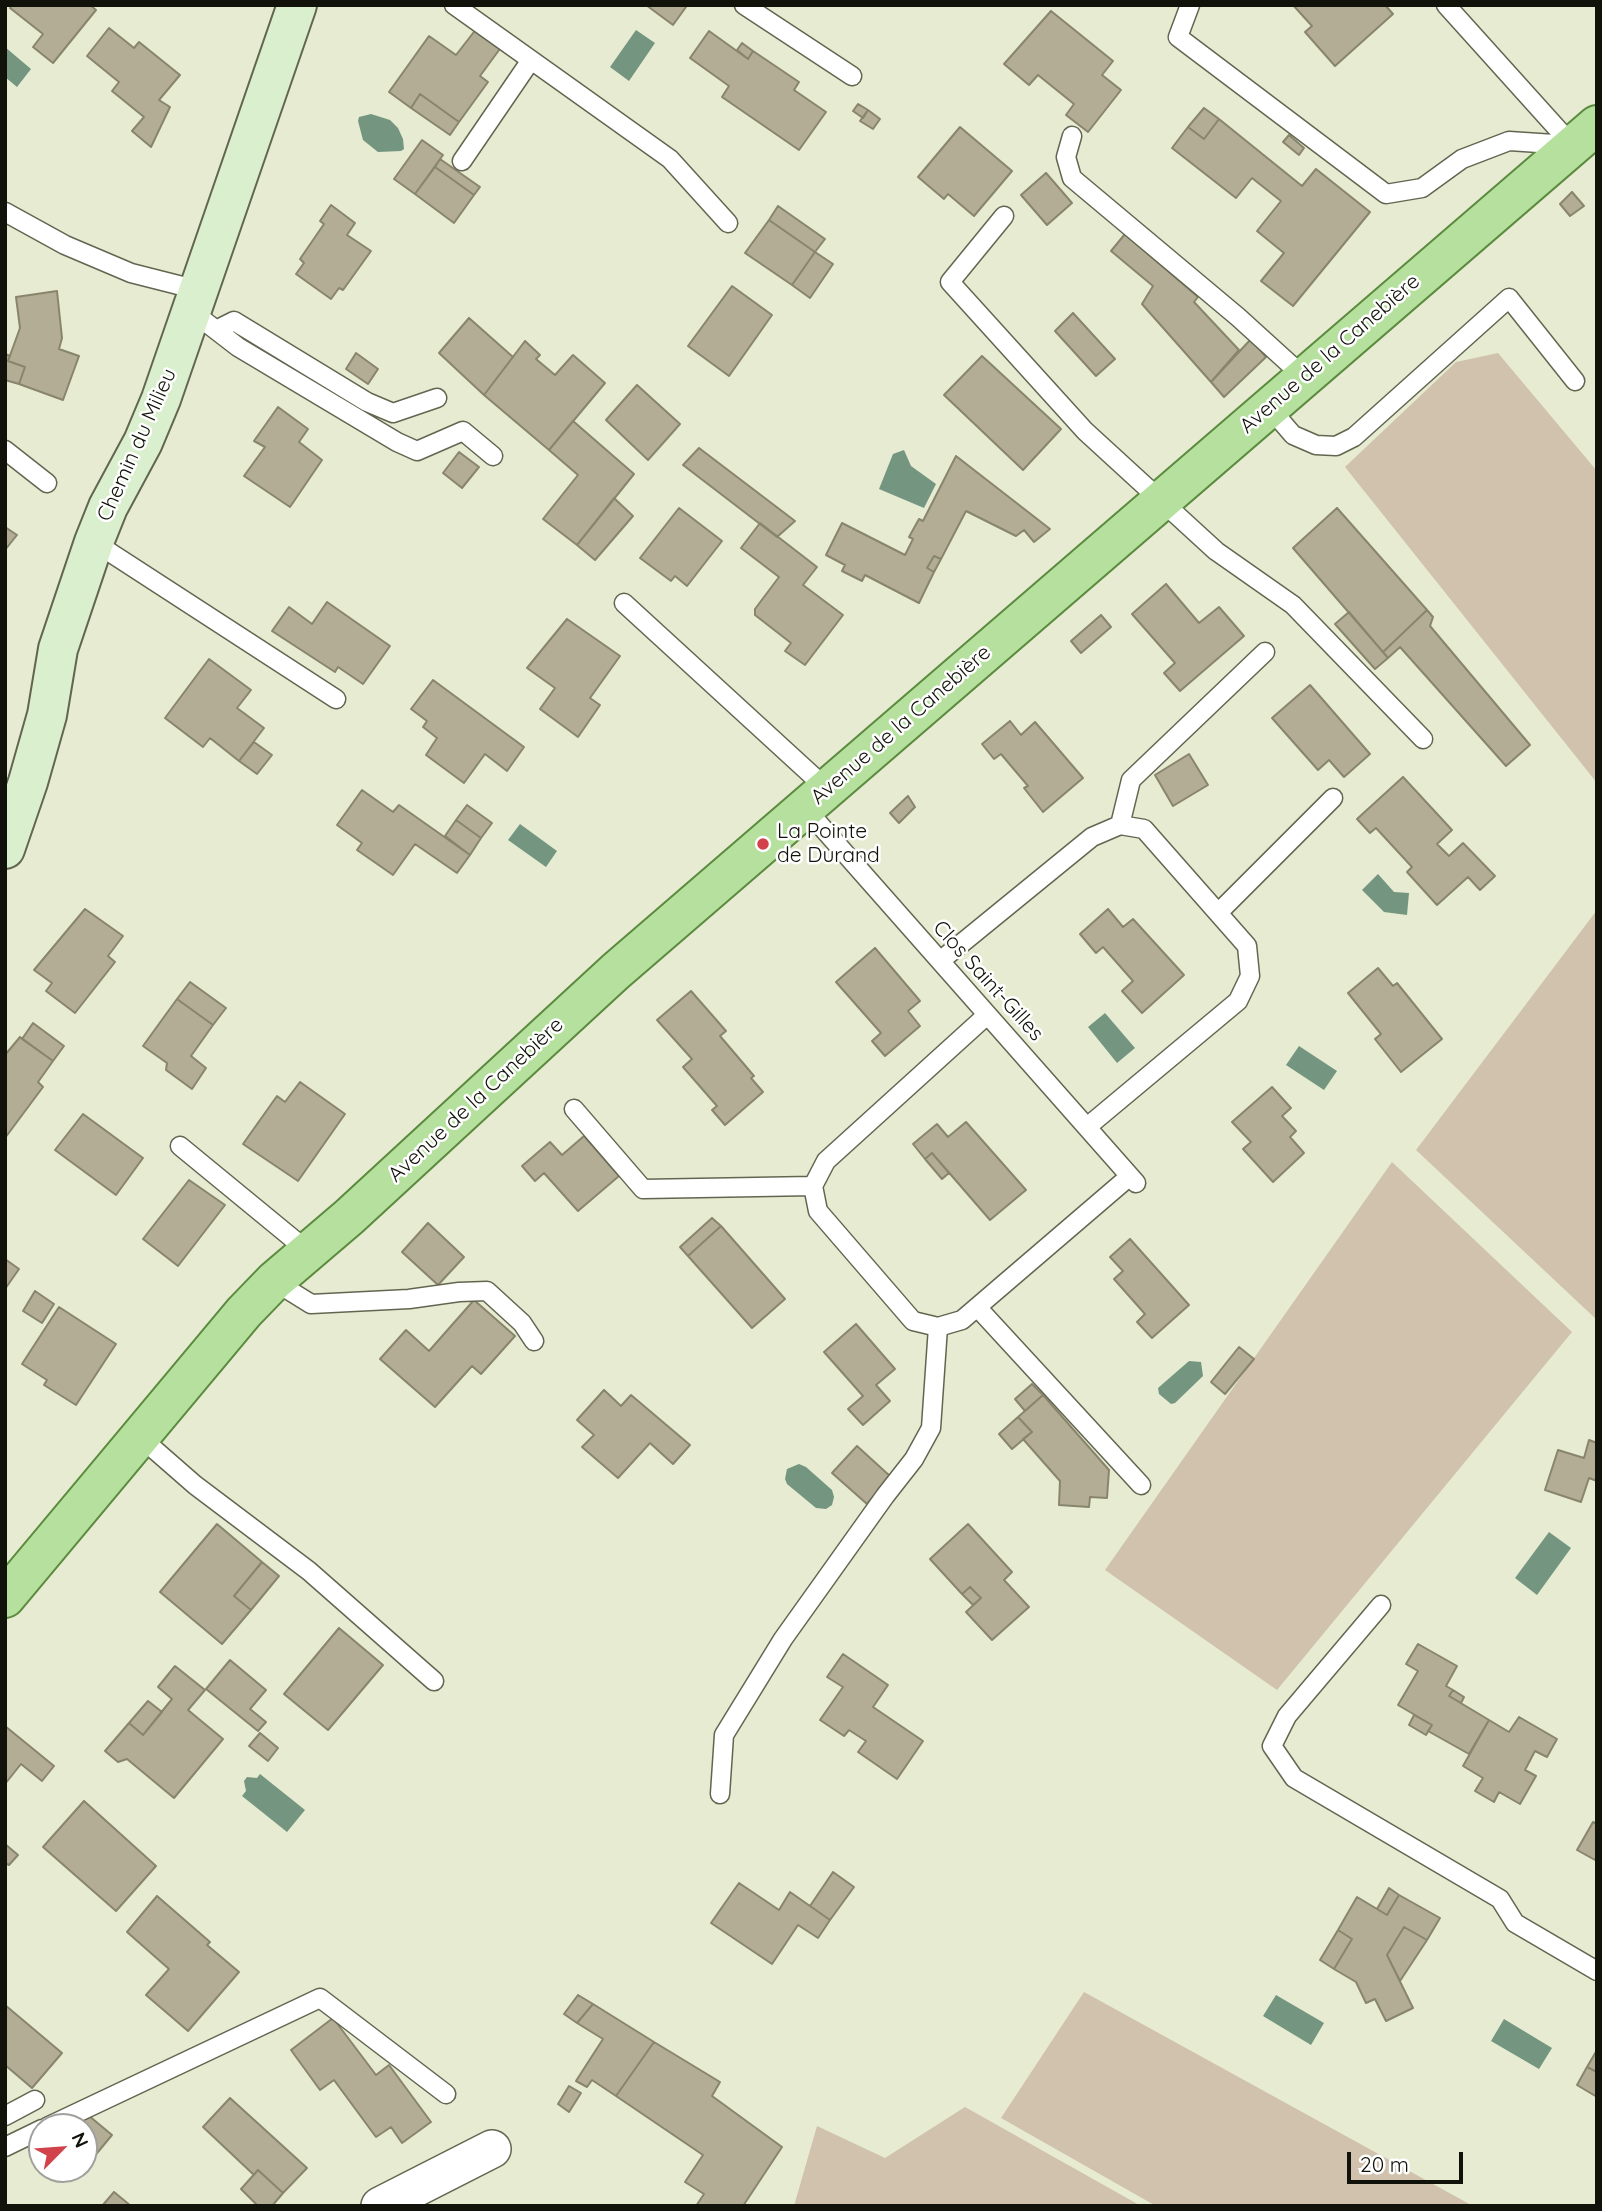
<!DOCTYPE html>
<meta charset="utf-8">
<style>
body{margin:0}
#map{position:relative;width:1602px;height:2211px;overflow:hidden;background:#e6ebd1;font-family:Quicksand,sans-serif}
canvas{display:block}
.frame{position:absolute;inset:0;border:7px solid #111209;pointer-events:none}
.north{position:absolute;left:28px;top:2113px;width:70px;height:70px;box-sizing:border-box;background:#fff;border:2px solid #a0a09d;border-radius:50%;rotate:65deg;font-size:19px;font-weight:700;line-height:28px;text-align:center;color:#111209}
.north::after{content:'';display:block;margin:auto;width:24px;height:32px;background:#d2424b;clip-path:polygon(50% 0,100% 100%,50% 72%,0 100%)}
.scale{position:absolute;left:1347px;top:2152px;width:116px;height:32px;box-sizing:border-box;border:4px solid #111209;border-top:0;padding-left:9px;font-size:21px;line-height:24px;white-space:nowrap;color:#111209;-webkit-text-stroke:5px #fff;paint-order:stroke}
</style>
<div id="map">
<canvas width="1602" height="2211"></canvas>
<div class="frame"></div>
<div class="north">N</div>
<div class="scale">20 m</div>
</div>
<script>
const ctx = document.querySelector('canvas').getContext('2d');
ctx.lineJoin = 'round';
function paint(path, color) { ctx.fillStyle = color; ctx.fill(path, 'evenodd'); }
const toPath = rows => new Path2D(rows.map(r => 'M' + r).join(''));
function stroke(path, color, width, dash) { ctx.strokeStyle = color; ctx.lineWidth = width; ctx.lineCap = dash ? 'butt' : 'round'; ctx.setLineDash(dash || []); ctx.stroke(path); }
function drawText(font, color, halo, rows, align = 'center') {
  ctx.font = font + ' Quicksand,sans-serif'; ctx.lineWidth = 5; ctx.setLineDash([]); ctx.textBaseline = 'middle'; ctx.strokeStyle = halo; ctx.fillStyle = color; for (const [text, x, y, turn = 0] of rows) {
    ctx.save(); ctx.translate(x, y); ctx.rotate((+turn || 0) * Math.PI / 180); ctx.textAlign = isNaN(turn) ? turn : align; if (halo) ctx.strokeText(text, 0, 0); ctx.fillText(text, 0, 0); ctx.restore();
  }
}
const green = toPath([
 [1498,353,1597,471,1597,783,1345,467,1456,362],
 [1597,910,1597,1320,1416,1150],
 [1392,1162,1572,1332,1277,1690,1105,1570],
 [1084,1992,1473,2206,1156,2206,1001,2118],
 [965,2107,1141,2206,794,2206,817,2126,885,2158]
]);
const water = toPath([
 [636,30,655,43,629,81,610,67],
 [5,47,31,69,17,87,5,77],
 [371,114,390,120,398,128,403,139,404,149,401,151,378,152,363,140,358,121,359,117],
 [904,450,911,466,936,484,924,508,879,489,893,454],
 [520,824,557,851,546,867,508,840],
 [1378,874,1394,892,1409,893,1407,915,1384,912,1362,890],
 [1105,1013,1135,1048,1117,1063,1088,1027],
 [1299,1046,1337,1071,1324,1090,1286,1065],
 [1189,1361,1201,1362,1203,1376,1175,1403,1171,1404,1159,1394,1158,1388],
 [799,1464,806,1467,832,1490,834,1497,832,1505,826,1509,816,1508,787,1484,785,1479,787,1469],
 [1549,1532,1571,1548,1537,1595,1515,1578],
 [260,1774,305,1810,287,1832,242,1796,246,1791,244,1781,247,1777,257,1778],
 [1276,1995,1324,2023,1311,2045,1263,2016],
 [1504,2019,1552,2048,1539,2069,1491,2041]
]);
const building = toPath([
 [12,5,90,5,96,10,53,63,33,47,43,34,10,8,12,5],
 [646,5,683,5,686,7,673,25,646,5],
 [1293,5,1385,5,1393,14,1335,66,1305,32,1312,26,1293,5],
 [1051,11,1113,61,1102,75,1121,90,1088,132,1066,115,1074,104,1038,75,1029,85,1004,64,1051,11],
 [109,28,134,48,139,42,180,75,159,100,170,107,151,147,132,131,144,117,112,91,119,82,87,56,109,28],
 [477,28,502,46,480,76,488,82,459,122,420,94,411,108,389,92,429,36,456,55,477,28],
 [709,31,748,59,753,51,799,82,794,90,826,112,799,150,722,97,729,86,690,58,709,31],
 [742,43,753,51,748,59,737,50,742,43],
 [420,94,459,122,450,135,411,108,420,94],
 [858,104,868,110,863,118,853,111,858,104],
 [1204,108,1219,119,1204,139,1188,127,1204,108],
 [868,110,880,119,873,129,860,121,868,110],
 [1219,119,1302,186,1316,169,1370,212,1293,306,1261,281,1284,253,1257,231,1281,201,1252,178,1236,198,1172,148,1188,127,1204,139,1219,119],
 [960,127,1012,171,974,216,948,194,944,199,918,177,960,127],
 [1289,135,1304,148,1299,155,1283,142,1289,135],
 [422,140,443,155,415,194,394,179,422,140],
 [440,159,480,187,474,195,435,167,440,159],
 [435,167,474,195,454,223,415,194,435,167],
 [1046,173,1072,203,1047,225,1021,195,1046,173],
 [1572,192,1584,206,1570,216,1560,204,1572,192],
 [331,205,355,223,347,235,371,251,343,290,339,288,331,299,296,274,304,263,300,259,324,224,320,221,331,205],
 [778,206,825,239,815,252,769,220,778,206],
 [769,220,815,252,792,285,745,253,769,220],
 [1125,234,1198,297,1194,302,1239,350,1211,382,1142,304,1153,286,1111,251,1125,234],
 [815,252,833,264,810,298,792,285,815,252],
 [732,286,772,315,729,376,688,346,732,286],
 [57,291,62,338,59,349,79,356,63,400,19,384,25,367,8,361,20,328,16,297,57,291],
 [1073,313,1115,359,1096,376,1055,331,1073,313],
 [469,318,513,357,484,395,439,353,469,318],
 [1251,339,1266,357,1224,397,1211,382,1251,339],
 [525,341,540,355,536,359,555,375,573,355,605,383,549,450,484,395,525,341],
 [356,353,378,369,368,384,346,369,356,353],
 [5,354,10,356,8,361,25,367,19,384,5,380,5,354],
 [982,356,1061,429,1023,470,944,395,982,356],
 [637,385,680,424,648,460,606,420,637,385],
 [278,407,308,429,299,442,322,460,290,507,244,476,265,447,254,441,278,407],
 [573,421,634,474,577,545,543,519,578,475,549,450,573,421],
 [699,448,795,521,777,537,683,465,699,448],
 [459,452,479,467,462,488,443,473,459,452],
 [956,456,1050,529,1034,542,1024,530,1016,536,966,511,941,559,934,556,927,568,934,572,919,603,865,575,862,581,842,571,845,565,826,555,842,523,905,555,913,539,909,537,919,519,923,521,956,456],
 [614,498,633,516,595,560,577,545,614,498],
 [679,508,722,541,687,586,675,576,671,581,640,558,679,508],
 [1337,508,1427,610,1383,652,1293,548,1337,508],
 [760,523,817,567,803,585,843,615,805,665,785,651,791,643,755,615,755,609,779,577,741,548,760,523],
 [5,527,17,535,5,550,5,527],
 [934,556,941,559,934,572,927,568,934,556],
 [1166,584,1199,623,1219,607,1244,636,1180,691,1164,673,1175,663,1132,614,1166,584],
 [327,602,390,646,363,684,338,667,335,672,272,631,289,607,312,624,327,602],
 [1427,610,1433,617,1430,626,1530,745,1506,766,1400,647,1388,658,1383,652,1427,610],
 [1349,612,1388,658,1375,669,1335,624,1349,612],
 [1101,615,1111,627,1081,653,1071,641,1101,615],
 [567,619,620,656,590,698,600,705,578,737,540,709,555,688,527,668,567,619],
 [209,659,251,690,237,708,264,728,239,761,210,738,203,747,165,718,209,659],
 [433,680,524,747,507,771,485,754,464,783,426,755,437,738,423,727,427,721,411,709,433,680],
 [1310,685,1370,754,1344,777,1329,760,1318,770,1272,718,1310,685],
 [1010,721,1021,735,1035,722,1083,778,1043,812,1024,788,1028,786,1001,754,994,759,982,744,1010,721],
 [254,742,272,755,257,774,239,761,254,742],
 [1189,754,1208,785,1173,806,1155,775,1189,754],
 [1403,777,1452,830,1437,844,1449,856,1463,843,1495,876,1480,890,1468,877,1437,905,1407,872,1412,867,1376,828,1370,833,1357,819,1403,777],
 [362,790,393,812,399,805,470,855,457,873,415,844,393,875,357,850,362,843,337,825,362,790],
 [908,796,915,807,899,823,890,813,908,796],
 [467,805,492,823,481,838,456,820,467,805],
 [456,820,481,838,470,855,445,836,456,820],
 [85,909,123,936,108,956,115,962,75,1013,46,991,52,983,34,970,85,909],
 [1108,909,1123,927,1133,919,1184,975,1142,1013,1122,991,1133,981,1103,947,1096,953,1080,934,1108,909],
 [875,948,920,1001,908,1011,920,1026,885,1056,872,1041,881,1033,836,982,875,948],
 [1378,968,1393,986,1397,983,1442,1039,1401,1072,1375,1039,1381,1034,1348,993,1378,968],
 [190,982,226,1008,213,1025,177,999,190,982],
 [691,991,726,1031,720,1036,754,1076,751,1078,763,1092,725,1125,712,1110,717,1106,683,1067,692,1059,657,1020,691,991],
 [177,999,213,1025,191,1056,206,1068,192,1089,166,1070,167,1063,143,1046,177,999],
 [33,1023,64,1046,53,1061,22,1039,33,1023],
 [20,1037,53,1061,38,1082,43,1087,5,1138,5,1055,20,1037],
 [300,1082,345,1114,298,1181,243,1144,277,1096,285,1102,300,1082],
 [1272,1087,1291,1108,1282,1116,1296,1131,1290,1137,1304,1153,1273,1182,1243,1149,1251,1142,1232,1122,1272,1087],
 [83,1114,143,1158,116,1195,55,1150,83,1114],
 [966,1122,1026,1190,990,1220,932,1153,925,1159,913,1144,937,1124,948,1137,966,1122],
 [584,1136,619,1176,578,1211,544,1173,535,1181,522,1166,550,1142,562,1155,584,1136],
 [932,1153,949,1173,942,1179,925,1159,932,1153],
 [189,1180,225,1205,178,1266,143,1239,189,1180],
 [712,1218,721,1226,688,1256,680,1247,712,1218],
 [428,1223,464,1257,438,1285,402,1252,428,1223],
 [721,1226,785,1299,752,1328,688,1256,721,1226],
 [1130,1239,1189,1305,1152,1338,1137,1322,1145,1314,1114,1279,1123,1271,1110,1257,1130,1239],
 [5,1259,19,1269,5,1289,5,1259],
 [35,1291,54,1304,42,1323,23,1311,35,1291],
 [474,1300,515,1336,481,1374,472,1366,435,1407,380,1359,406,1330,429,1351,474,1300],
 [59,1307,116,1344,76,1405,44,1385,47,1380,22,1364,59,1307],
 [856,1324,895,1369,876,1385,890,1401,863,1425,848,1409,863,1396,824,1352,856,1324],
 [1239,1347,1254,1359,1225,1394,1211,1382,1239,1347],
 [1032,1384,1043,1395,1025,1411,1015,1399,1032,1384],
 [604,1390,621,1406,631,1395,690,1445,673,1464,650,1443,618,1478,582,1447,594,1435,577,1420,604,1390],
 [1043,1395,1109,1470,1107,1498,1090,1497,1089,1507,1059,1505,1060,1481,1023,1439,1032,1432,1018,1417,1043,1395],
 [1018,1417,1032,1432,1012,1449,999,1434,1018,1417],
 [1589,1440,1597,1443,1597,1481,1589,1478,1581,1502,1545,1490,1558,1450,1584,1458,1589,1440],
 [857,1446,891,1477,867,1504,832,1473,857,1446],
 [217,1524,262,1562,234,1596,251,1610,222,1644,160,1592,217,1524],
 [968,1524,1012,1572,1004,1580,1029,1607,992,1640,966,1612,981,1598,970,1587,962,1594,930,1559,968,1524],
 [262,1562,279,1576,251,1610,234,1596,262,1562],
 [970,1587,981,1598,973,1605,962,1594,970,1587],
 [339,1628,383,1665,328,1730,284,1694,339,1628],
 [1418,1644,1457,1666,1446,1686,1453,1690,1449,1696,1489,1720,1469,1754,1428,1731,1432,1725,1398,1705,1418,1671,1406,1664,1418,1644],
 [843,1654,888,1685,873,1707,923,1741,897,1779,858,1752,866,1741,849,1730,844,1736,820,1720,843,1687,827,1677,843,1654],
 [230,1660,266,1690,250,1709,266,1722,258,1731,206,1689,230,1660],
 [175,1666,205,1690,188,1710,223,1739,174,1798,127,1759,118,1762,105,1751,129,1723,143,1735,172,1699,158,1687,175,1666],
 [1453,1690,1464,1697,1461,1703,1449,1696,1453,1690],
 [148,1701,162,1712,143,1735,129,1723,148,1701],
 [1414,1715,1432,1725,1426,1735,1409,1725,1414,1715],
 [1519,1717,1557,1739,1547,1757,1535,1751,1525,1770,1536,1776,1520,1804,1499,1792,1494,1802,1475,1791,1483,1778,1463,1766,1489,1720,1509,1732,1519,1717],
 [5,1726,54,1766,42,1781,21,1764,5,1784,5,1726],
 [260,1733,278,1748,268,1761,249,1746,260,1733],
 [84,1801,156,1866,116,1911,43,1847,84,1801],
 [1593,1822,1597,1824,1597,1856,1595,1860,1577,1850,1593,1822],
 [5,1844,18,1855,9,1865,5,1863,5,1844],
 [833,1872,854,1887,830,1920,810,1906,833,1872],
 [739,1883,779,1910,790,1892,830,1920,818,1938,798,1925,772,1964,711,1923,739,1883],
 [1389,1888,1399,1895,1387,1915,1377,1909,1389,1888],
 [1399,1895,1440,1918,1427,1940,1404,1927,1387,1955,1413,2008,1386,2021,1375,1999,1366,2003,1356,1982,1334,1969,1352,1939,1338,1930,1357,1897,1387,1915,1399,1895],
 [157,1896,210,1942,207,1945,239,1972,188,2031,146,1995,169,1969,127,1932,157,1896],
 [1404,1927,1427,1940,1400,1981,1387,1955,1404,1927],
 [1338,1930,1352,1939,1334,1969,1320,1960,1338,1930],
 [578,1995,593,2004,577,2023,564,2014,578,1995],
 [593,2004,654,2042,616,2096,592,2080,587,2087,576,2081,603,2039,577,2023,593,2004],
 [5,2005,62,2053,32,2088,5,2065,5,2005],
 [333,2018,376,2075,389,2065,431,2122,402,2143,391,2127,376,2137,334,2080,320,2090,291,2050,333,2018],
 [654,2042,720,2082,712,2096,782,2147,743,2206,696,2206,704,2194,685,2182,703,2155,616,2096,654,2042],
 [1597,2050,1597,2072,1587,2067,1597,2050],
 [1587,2067,1597,2072,1597,2097,1577,2085,1587,2067],
 [569,2086,581,2093,569,2112,558,2104,569,2086],
 [230,2098,307,2168,283,2193,258,2170,254,2175,203,2127,230,2098],
 [88,2115,112,2135,93,2158,84,2150,84,2127,64,2127,88,2115],
 [258,2170,283,2193,272,2206,258,2206,241,2189,258,2170],
 [114,2192,131,2206,102,2206,114,2192]
]);
const lane = toPath([
 [454,5,670,159,728,223],
 [744,5,852,76],
 [1190,5,1178,37,1386,194,1422,188,1462,159,1509,141,1569,145],
 [1446,5,1573,146],
 [1072,136,1066,157,1072,178,1238,317,1304,377],
 [462,161,531,60],
 [5,212,65,245,131,273,198,290],
 [1004,216,950,282,1085,431,1216,551,1293,605,1423,739],
 [190,310,238,347,397,442,417,451,463,431,493,456],
 [216,330,234,321,367,402,393,413,437,398],
 [1269,407,1293,435,1316,445,1336,446,1354,437,1509,298,1575,381],
 [5,450,47,483],
 [94,542,336,699],
 [624,603,827,789],
 [805,808,1136,1183],
 [1120,825,1131,780,1265,652],
 [1218,913,1333,798],
 [940,961,1092,837,1120,825,1144,829,1247,946,1250,976,1238,1001,1087,1127],
 [987,1015,826,1161,813,1186,818,1211,913,1321,938,1327,962,1320,1130,1176],
 [574,1109,643,1189,813,1186],
 [180,1146,309,1252],
 [274,1281,311,1304,409,1299,459,1292,487,1291,522,1323,534,1341],
 [977,1307,1141,1485],
 [140,1437,195,1485,309,1571,434,1681],
 [1381,1605,1287,1716,1272,1746,1294,1778,1500,1899,1515,1923,1597,1971],
 [720,1794,724,1735,783,1639,885,1496,914,1459,931,1428,938,1327],
 [5,2116,35,2100],
 [47,2127,320,1998,446,2094],
 [5,2147,42,2129]
]);
const street = toPath([
 [380,2206,492,2149]
]);
const secondary = toPath([
 [5,849,28,782,47,715,58,649,94,542,108,507,143,442,161,399,297,5]
]);
const primary = toPath([
 [5,1598,244,1312,274,1281,349,1217,616,971,1597,125]
]);
const markers = [
 [763,844,7,"#d2424b"]
];
const streetNames = [
 ["Avenue de la Canebière",1330,354,-41],
 ["Chemin du Milieu",137,445,-66],
 ["Avenue de la Canebière",901,725,-41],
 ["Clos Saint-Gilles",988,981,48],
 ["Avenue de la Canebière",476,1100,-43]
];
const poiNames = [
 ["La Pointe",777,832],
 ["de Durand",777,856]
];
paint(green, '#d0c2ad');
paint(water, '#74957f');
paint(building, '#b2ad94');
stroke(building, '#89856d', 2);
stroke(lane, '#626650', 21);
stroke(street, '#626650', 40);
stroke(secondary, '#626650', 42);
stroke(primary, '#5b8a3f', 42);
stroke(lane, '#fff', 18);
stroke(street, '#fff', 37);
stroke(secondary, '#daefce', 38);
stroke(primary, '#b5e09d', 38);
for (const [x, y, r, color] of markers) { const dot = new Path2D(); dot.arc(x, y, r, 0, 2 * Math.PI); ctx.fillStyle = color; ctx.fill(dot); stroke(dot, '#fff', 2.5); }
drawText('21px', '#111209', '#fff', streetNames);
drawText('21px', '#111209', '#fff', poiNames, 'left');
</script>
